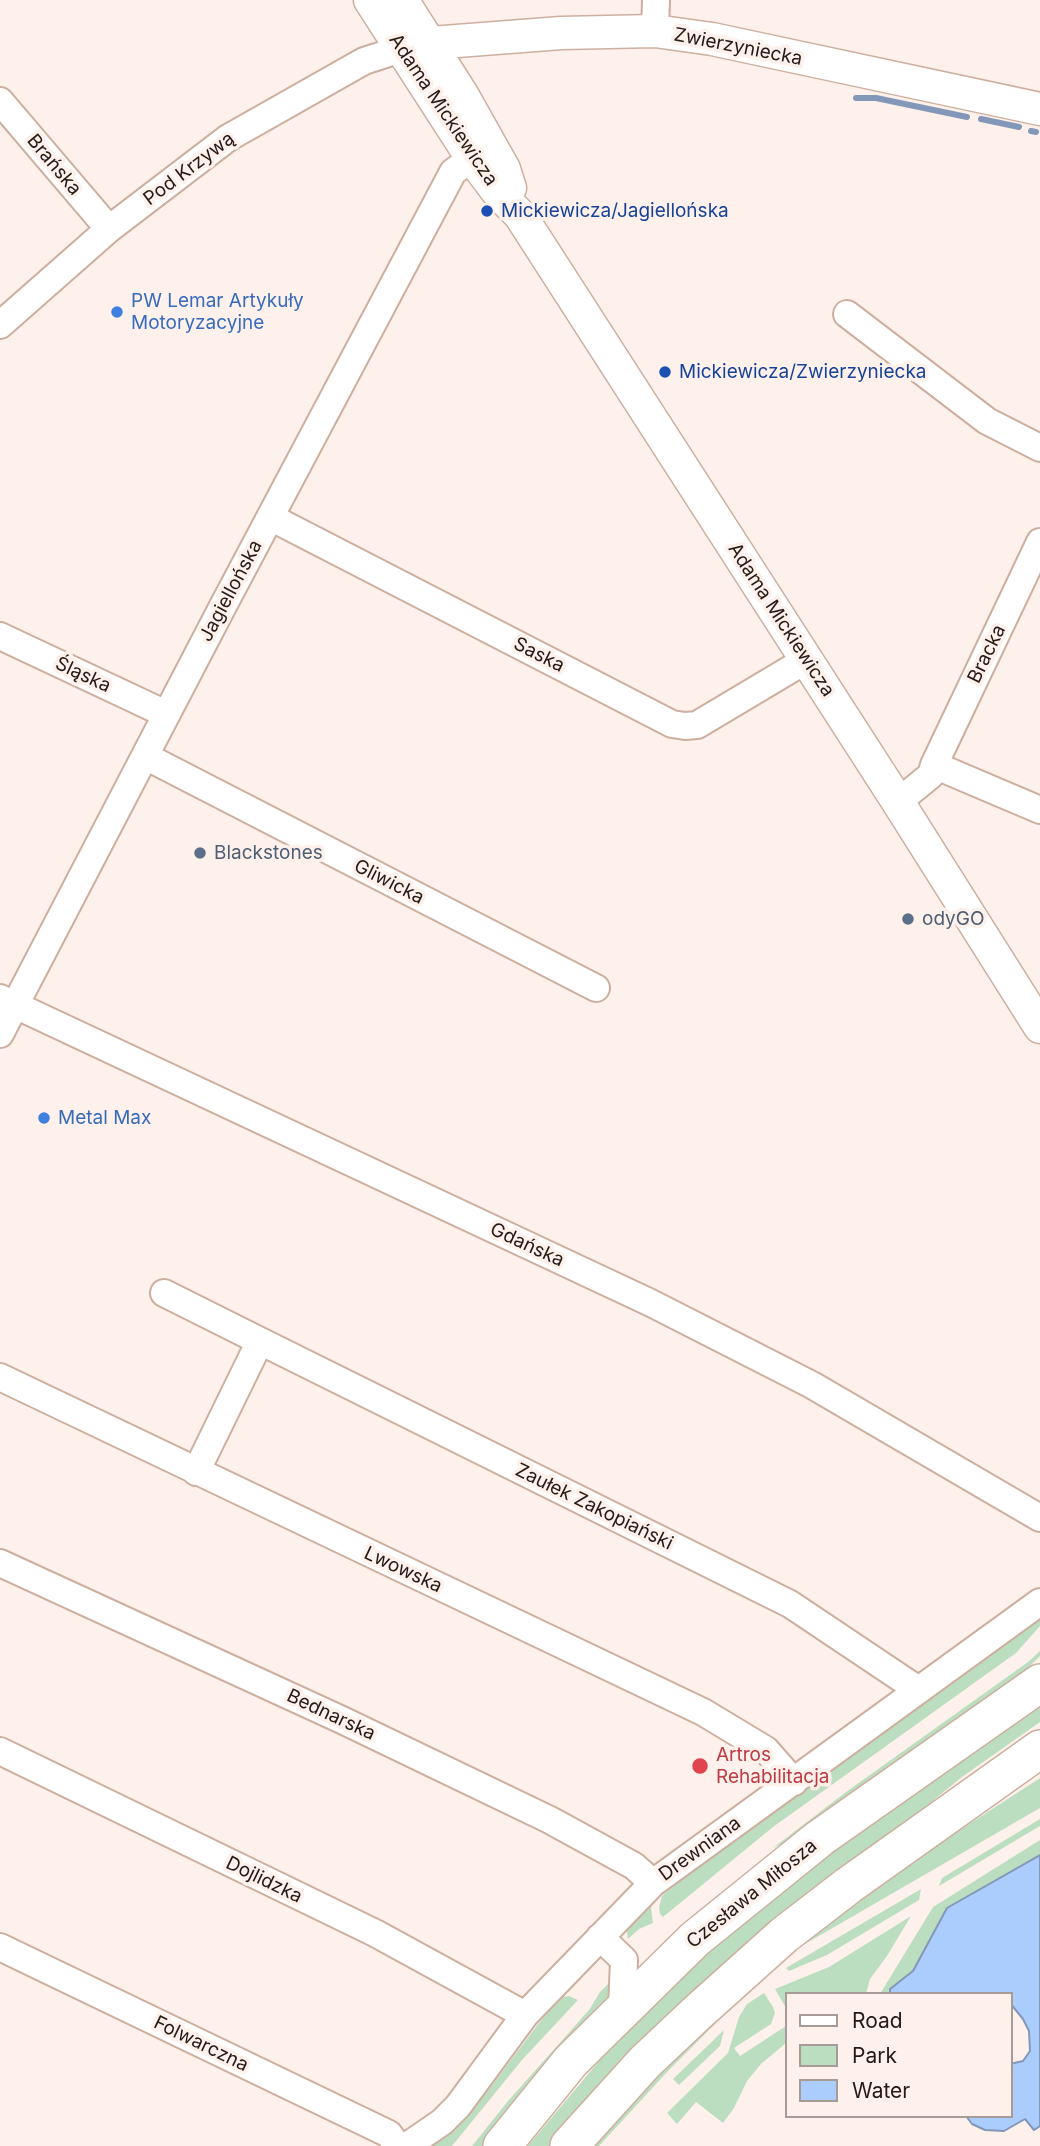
<!DOCTYPE html>
<meta charset="utf-8">
<style>
body{margin:0}
#map{position:relative;width:1040px;height:2146px;overflow:hidden;background:#fef1eb;font-family:Inter,sans-serif}
canvas{display:block}
.legend{position:absolute;left:785px;top:1992px;width:228px;height:126px;box-sizing:border-box;background:#fef1eb;border:2px solid #a79b95;margin:0;padding:9px 12px;list-style:none;font-size:21px;color:#251a14}
.legend li{display:flex;align-items:center;gap:14px;height:35px}
.legend b{width:35px;border:2px solid #a79b95}
</style>
<div id="map">
<canvas width="1040" height="2146"></canvas>
<ul class="legend">
<li><b style="height:9px;background:#fff"></b>Road</li>
<li><b style="height:19px;background:#bcdec0"></b>Park</li>
<li><b style="height:19px;background:#abcdfe"></b>Water</li>
</ul>
</div>
<script>
const ctx = document.querySelector('canvas').getContext('2d');
ctx.lineJoin = 'round';
function paint(path, color) { ctx.fillStyle = color; ctx.fill(path, 'evenodd'); }
const toPath = rows => new Path2D(rows.map(r => 'M' + r).join(''));
function stroke(path, color, width, dash) { ctx.strokeStyle = color; ctx.lineWidth = width; ctx.lineCap = dash ? 'butt' : 'round'; ctx.setLineDash(dash || []); ctx.stroke(path); }
function drawText(font, color, halo, rows, align = 'center') {
  ctx.font = font + ' Inter,sans-serif'; ctx.lineWidth = 7; ctx.setLineDash([]); ctx.textBaseline = 'middle'; ctx.strokeStyle = halo; ctx.fillStyle = color; for (const [text, x, y, turn = 0] of rows) {
    ctx.save(); ctx.translate(x, y); ctx.rotate((+turn || 0) * Math.PI / 180); ctx.textAlign = isNaN(turn) ? turn : align; if (halo) ctx.strokeText(text, 0, 0); ctx.fillText(text, 0, 0); ctx.restore();
  }
}
const green = toPath([
 [1040,1619,1040,1626,1016,1653,773,1827,663,1917,660,1914,659,1907,662,1896,691,1872],
 [1040,1651,1040,1656,1005,1691,799,1836,773,1848,846,1792,1028,1662],
 [1040,1698,1040,1722,962,1777,865,1856,555,2146,528,2146,635,2018,726,1927],
 [1040,1778,1040,1808,779,1959,866,1891],
 [1040,1819,1040,1826,939,1886,942,1878],
 [1040,1840,1040,1855,947,1908,913,1971,890,1989,890,1994,880,1994,933,1907],
 [921,1889,919,1900,827,1955,789,1971,786,1968],
 [654,1898,651,1908,653,1923,639,1929,628,1939,626,1926],
 [911,1916,887,1956,870,1979,866,1994,786,1994,786,2008,775,1989,829,1967],
 [612,1980,612,1987,608,2004,501,2122,483,2146,472,2146,508,2101,589,2010,600,1992],
 [764,1993,773,2007,775,2013,771,2024,734,2048,740,2056,786,2026,786,2043,761,2064,747,2081,734,2108,723,2123,696,2102,677,2124,667,2113,728,2053,739,2017,747,2004],
 [569,1996,578,2000,522,2060,452,2146,430,2146,451,2132,486,2093,539,2023,562,1997],
 [721,2008,716,2023,668,2071,599,2146,589,2146],
 [724,2030,720,2046,679,2085,673,2079]
]);
const water = toPath([
 [1040,1855,1040,2126,1034,2130,1025,2119,1004,2131,985,2130,972,2124,966,2116,1010,2116,1010,2064,1023,2061,1030,2051,1029,2031,1023,2019,1010,2003,1010,1994,890,1994,890,1989,913,1971,947,1908,1040,1855]
]);
const stream = toPath([
 [856,98,876,98,967,117],
 [981,119,1019,127],
 [1031,131,1036,132]
]);
const minor = toPath([
 [655,31,656,0],
 [0,101,109,229],
 [847,314,987,421,1040,448],
 [0,325,109,229,228,138,364,61,401,49],
 [270,517,672,724,685,726,697,725,806,660],
 [0,636,166,714],
 [145,756,596,988],
 [934,765,1040,542],
 [898,802,931,775,934,765,1040,810],
 [0,998,651,1303,812,1385,1040,1518],
 [0,1034,223,606,453,172,472,158],
 [164,1293,260,1341],
 [0,1377,703,1712,766,1750,794,1782],
 [196,1472,260,1341,790,1604,917,1689],
 [0,1563,342,1720,550,1820,634,1866,653,1883],
 [0,1751,375,1933,525,2015],
 [600,1937,624,1960,622,2009],
 [0,1947,389,2134,397,2146],
 [407,2146,442,2122,458,2106,525,2015,653,1883,1040,1602]
]);
const tertiary = toPath([
 [370,0,472,158,500,195,520,215,898,802,1040,1027],
 [402,0,463,96,504,169,510,188],
 [401,49,431,43,561,33,655,31,712,39,1040,109]
]);
const secondary = toPath([
 [502,2146,571,2061,695,1939,820,1838,1040,1683],
 [569,2146,645,2062,697,2013,784,1935,849,1885,1040,1749]
]);
const markers = [
 [487,211,7,"#1a4fb4"],
 [117,312,7,"#3f7fe0"],
 [665,372,7,"#1a4fb4"],
 [200,853,7,"#5c6f8a"],
 [908,919,7,"#5c6f8a"],
 [44,1118,7,"#3f7fe0"],
 [700,1766,9,"#e0444e"]
];
const streetNames = [
 ["Zwierzyniecka",738,47,11],
 ["Adama Mickiewicza",443,110,56],
 ["Brańska",54,165,50],
 ["Pod Krzywą",189,169,-37],
 ["Jagiellońska",231,591,-62],
 ["Adama Mickiewicza",781,620,57],
 ["Bracka",987,654,-64],
 ["Saska",539,655,27],
 ["Śląska",83,675,25],
 ["Gliwicka",389,882,27],
 ["Gdańska",527,1245,25],
 ["Zaułek Zakopiański",594,1507,26],
 ["Lwowska",403,1570,25],
 ["Bednarska",331,1715,25],
 ["Drewniana",700,1849,-36],
 ["Dojlidzka",264,1880,26],
 ["Czesława Miłosza",752,1894,-39],
 ["Folwarczna",201,2044,26]
];
const transitNames = [
 ["Mickiewicza/Jagiellońska",501,211],
 ["Mickiewicza/Zwierzyniecka",679,372]
];
const shopNames = [
 ["PW Lemar Artykuły",131,301],
 ["Motoryzacyjne",131,323],
 ["Metal Max",58,1118]
];
const serviceNames = [
 ["Blackstones",214,853],
 ["odyGO",922,919]
];
const healthNames = [
 ["Artros",716,1755],
 ["Rehabilitacja",716,1777]
];
paint(green, '#bcdec0');
paint(water, '#abcdfe');
stroke(water, '#8397b8', 2);
stroke(stream, '#8397b8', 6);
stroke(minor, '#ceaf9f', 30);
stroke(tertiary, '#ceaf9f', 35);
stroke(secondary, '#ceaf9f', 40);
stroke(minor, '#fff', 26);
stroke(tertiary, '#fff', 32);
stroke(secondary, '#fff', 37);
for (const [x, y, r, color] of markers) { const dot = new Path2D(); dot.arc(x, y, r, 0, 2 * Math.PI); ctx.fillStyle = color; ctx.fill(dot); stroke(dot, '#fef1eb', 2.5); }
drawText('19px', '#251a14', '#fef1eb', streetNames);
drawText('19px', '#164399', '#fef1eb', transitNames, 'left');
drawText('19px', '#366cbe', '#fef1eb', shopNames, 'left');
drawText('19px', '#4e5e75', '#fef1eb', serviceNames, 'left');
drawText('19px', '#be3a42', '#fef1eb', healthNames, 'left');
</script>
